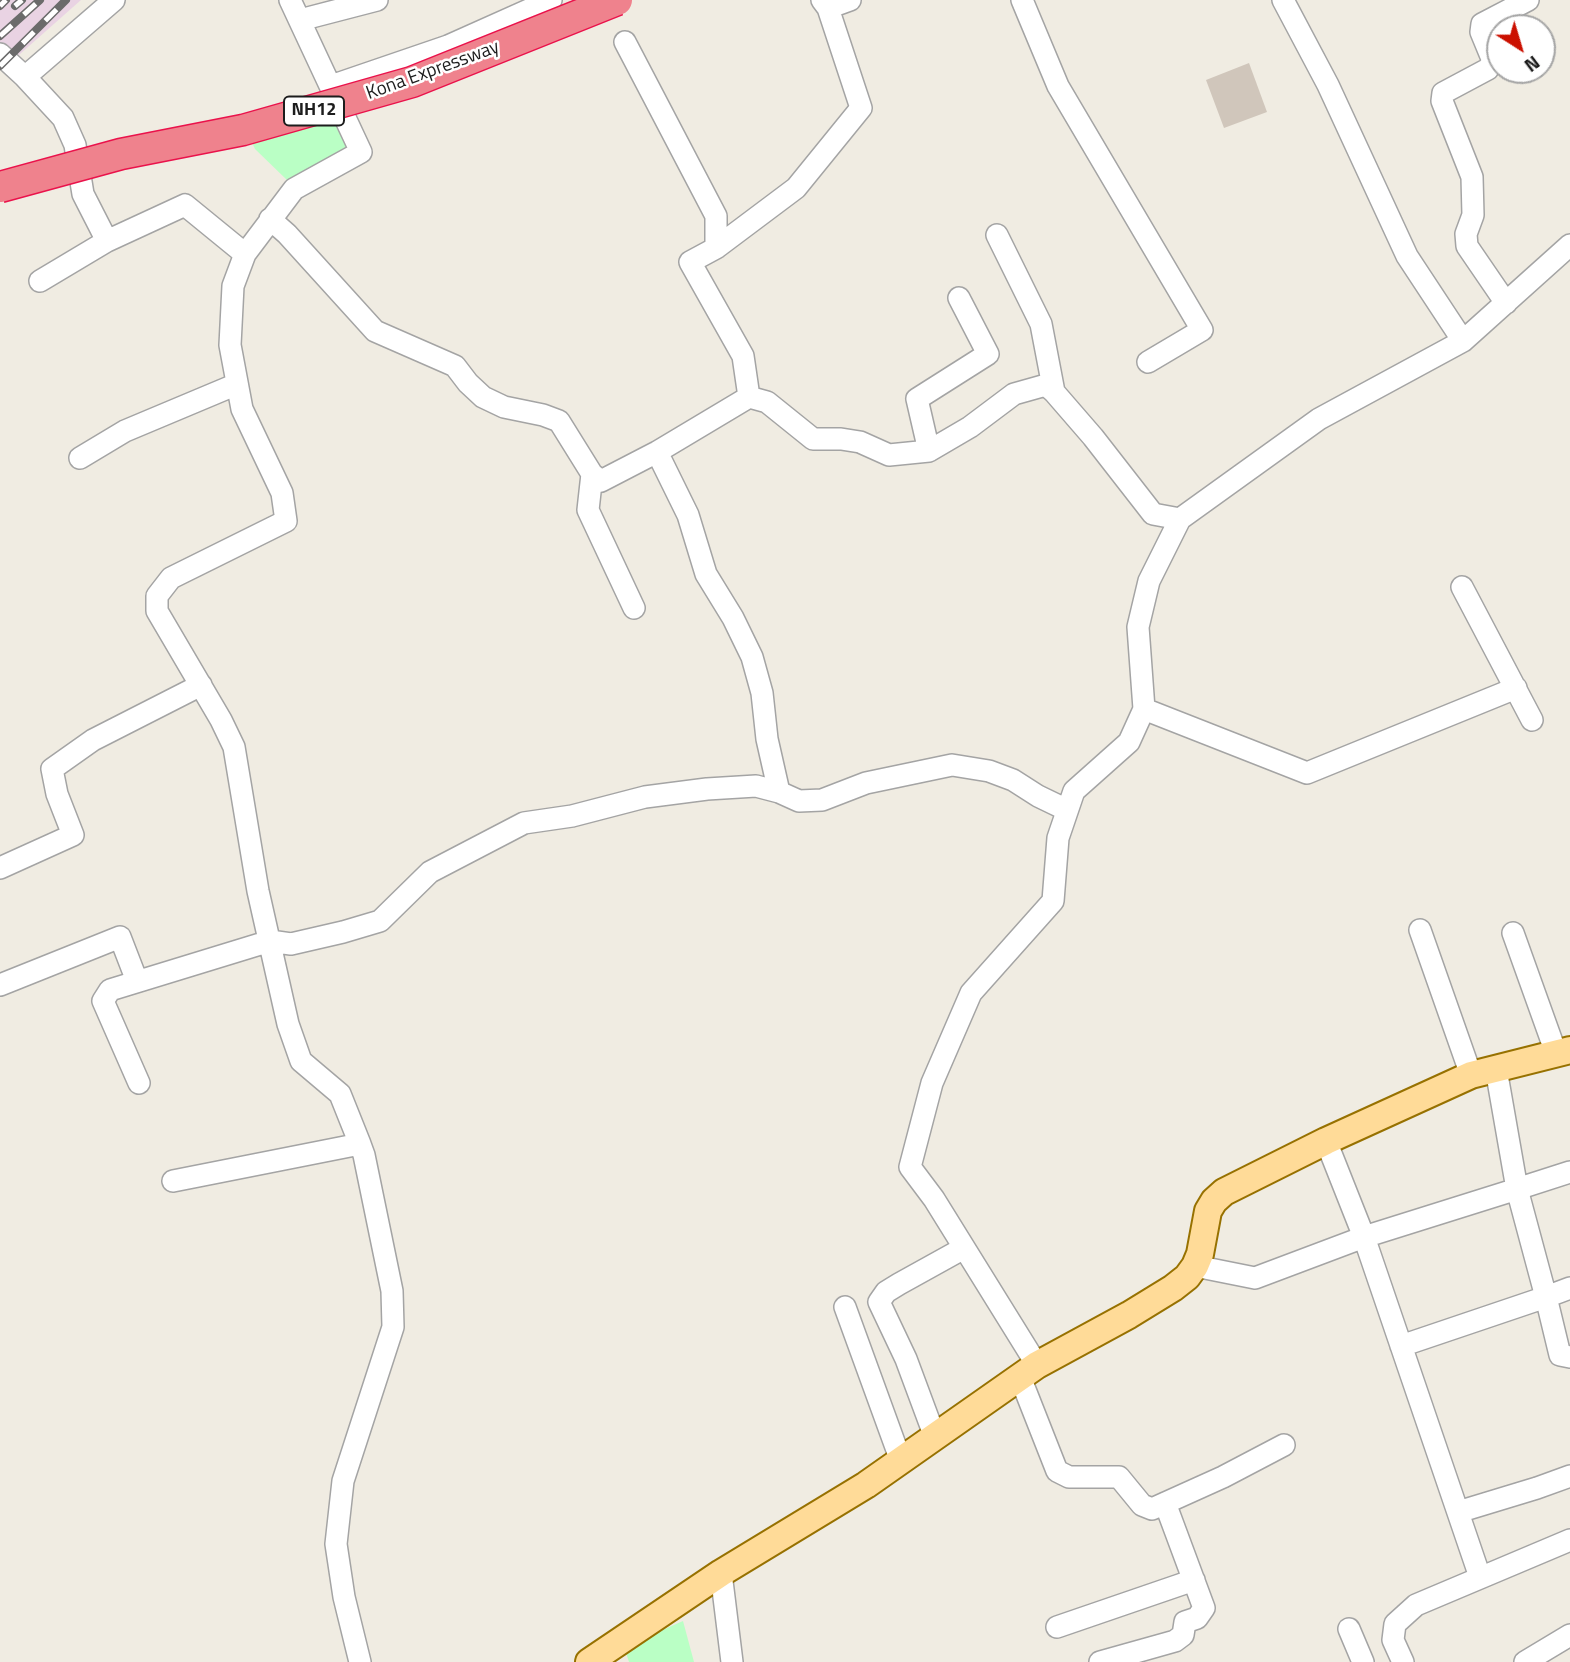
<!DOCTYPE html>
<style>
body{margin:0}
#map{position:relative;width:1570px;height:1662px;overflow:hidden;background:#f0ece2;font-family:"Titillium Web",sans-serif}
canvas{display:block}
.north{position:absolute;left:1486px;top:14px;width:70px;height:70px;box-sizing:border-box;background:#fff;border:2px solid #a5a5a5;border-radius:50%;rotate:143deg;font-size:19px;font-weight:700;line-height:28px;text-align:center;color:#1d1d1d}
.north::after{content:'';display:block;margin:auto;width:24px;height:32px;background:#cb1000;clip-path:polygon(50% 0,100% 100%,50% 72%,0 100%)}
</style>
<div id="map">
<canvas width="1570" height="1662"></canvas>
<div class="north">N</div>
</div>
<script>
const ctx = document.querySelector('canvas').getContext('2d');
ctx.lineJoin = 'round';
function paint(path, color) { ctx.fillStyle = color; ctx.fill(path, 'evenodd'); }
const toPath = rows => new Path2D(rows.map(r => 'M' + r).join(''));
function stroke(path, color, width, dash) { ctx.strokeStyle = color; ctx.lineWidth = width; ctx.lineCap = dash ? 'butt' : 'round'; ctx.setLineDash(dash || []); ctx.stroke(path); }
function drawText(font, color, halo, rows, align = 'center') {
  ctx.font = font + ' "Titillium Web",sans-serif'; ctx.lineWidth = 5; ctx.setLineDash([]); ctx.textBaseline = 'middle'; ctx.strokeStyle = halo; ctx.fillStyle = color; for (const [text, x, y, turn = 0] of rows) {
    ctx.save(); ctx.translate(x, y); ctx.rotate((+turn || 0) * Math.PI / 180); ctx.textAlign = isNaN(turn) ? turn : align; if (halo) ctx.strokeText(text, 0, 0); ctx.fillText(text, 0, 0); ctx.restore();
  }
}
const industrial = toPath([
 [0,0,81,0,11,62,0,49]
]);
const park = toPath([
 [334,109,342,127,346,147,288,181,255,149,247,132],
 [683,1621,694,1662,629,1662,624,1647]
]);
const building = toPath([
 [1249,63,1267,112,1224,128,1206,80]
]);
const minor = toPath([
 [290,0,361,152,294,189,245,254,233,286,230,345,242,409,282,493,286,521,171,578,157,596,157,611,221,720,234,747,258,891,288,1024,301,1061,340,1094,360,1144,364,1155,392,1291,393,1327,343,1481,336,1544,344,1597,360,1662],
 [1022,0,1058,86,1202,330,1148,362],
 [1283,0,1328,85,1407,256,1463,341],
 [828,8,850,0],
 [300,20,377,0],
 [625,42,716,216,716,248,690,262,743,356,749,397],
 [0,54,25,77,114,0],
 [25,77,63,118,75,145,83,194,107,241],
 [331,86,448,46,551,0],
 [270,219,287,234,375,331,455,366,468,383,483,397,504,407,543,415,559,421,592,474,601,481,657,452,749,397,767,402,813,439,841,439,860,442,889,455,929,451,970,427,1014,394,1046,385,1054,392,1093,437,1153,514,1180,519],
 [997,235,1041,324,1054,392],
 [716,248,796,188,861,108,828,8,822,0],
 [40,281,107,241,185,205,245,254],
 [1506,303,1467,246,1466,234,1473,215,1472,177,1442,101,1443,93,1488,69,1493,61,1481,32,1482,24,1528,0],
 [929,451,917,399,988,354,959,298],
 [657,452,688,515,706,574,733,618,752,657,762,693,767,739,779,792,799,801,822,800,866,783,952,765,989,771,1013,780,1038,796,1067,810],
 [80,458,125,431,237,384],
 [592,474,588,510,634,608],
 [1462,587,1532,720],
 [1144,709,1307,773,1516,688],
 [0,868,73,835,57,794,52,769,93,740,201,685],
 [1420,930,1471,1075],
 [1513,933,1556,1053],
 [0,985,120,937,137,981],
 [139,1083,103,1001,110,990,270,941,291,944,343,932,380,921,430,872,524,823,572,816,645,797,707,789,756,786,779,792],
 [1326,1141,1364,1237,1480,1577],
 [1570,1172,1517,1189,1546,1297,1570,1288],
 [173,1181,360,1144],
 [1195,1266,1255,1278,1364,1237,1517,1189,1496,1069],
 [845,1307,901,1461],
 [1401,1346,1546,1297,1560,1355,1570,1357],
 [1037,1365,934,1199,910,1167,932,1083,971,993,1053,901,1058,838,1074,791,1129,742,1144,709,1138,627,1149,581,1180,519,1319,419,1463,341,1570,245],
 [1020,1377,1057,1471,1069,1477,1119,1477,1142,1505,1152,1509,1223,1477,1284,1445],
 [935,1437,906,1359,879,1302,886,1292,899,1284,964,1248],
 [1458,1512,1537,1488,1570,1476],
 [721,1573,732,1662],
 [1057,1627,1194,1580],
 [1349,1629,1363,1662],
 [1100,1662,1175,1641,1183,1635,1185,1622,1197,1618,1204,1608,1165,1503],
 [1403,1662,1393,1640,1395,1624,1416,1605,1570,1540],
 [1525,1662,1570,1635]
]);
const major = toPath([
 [589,1662,721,1573,866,1485,1037,1365,1129,1315,1173,1288,1187,1277,1195,1266,1200,1254,1208,1211,1214,1201,1224,1192,1326,1141,1471,1075,1570,1050]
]);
const rail = toPath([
 [0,6,6,0],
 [15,6,22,0],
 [0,36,40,0],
 [0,66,66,0]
]);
const highwayBridge = toPath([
 [0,187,121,154,243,130,412,82,617,0]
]);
const shields = [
 [314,111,60]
];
const shieldNames = [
 ["NH12",314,111]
];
const streetNames = [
 ["Kona Expressway",433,71,-20]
];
paint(industrial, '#e9d3e3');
paint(park, '#baffc5');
paint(building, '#d0c6bb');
stroke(minor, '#a4a4a4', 24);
stroke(major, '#977100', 30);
stroke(minor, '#fff', 21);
stroke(major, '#ffdb98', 26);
stroke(rail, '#6b6b6b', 8);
stroke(rail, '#fff', 5, [16]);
stroke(highwayBridge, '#ea124b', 33, []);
stroke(highwayBridge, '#ef828d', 30);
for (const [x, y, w] of shields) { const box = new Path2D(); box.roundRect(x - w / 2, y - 14.5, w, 29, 5); ctx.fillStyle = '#fff'; ctx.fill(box); stroke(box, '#1d1d1d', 2); }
drawText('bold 18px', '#1d1d1d', null, shieldNames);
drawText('19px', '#1d1d1d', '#fff', streetNames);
</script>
